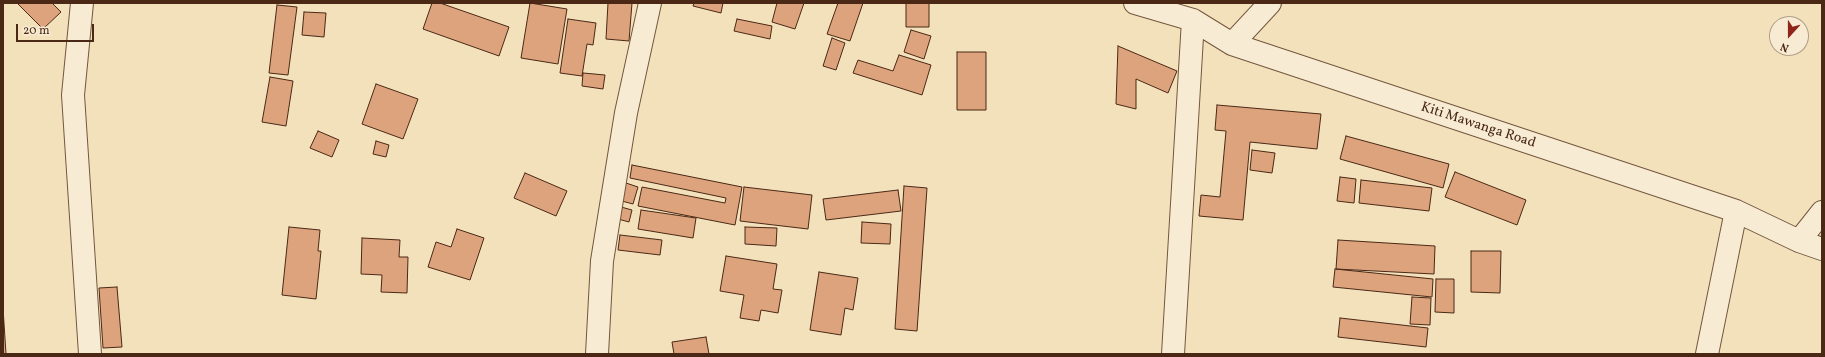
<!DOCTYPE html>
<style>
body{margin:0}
#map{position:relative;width:1825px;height:357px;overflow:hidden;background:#f3e1bb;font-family:Vollkorn,serif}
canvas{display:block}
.frame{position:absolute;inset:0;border:4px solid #4a2815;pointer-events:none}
.north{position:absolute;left:1769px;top:16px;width:40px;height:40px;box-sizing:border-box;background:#f7ecd3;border:1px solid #b29e87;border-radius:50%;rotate:201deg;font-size:11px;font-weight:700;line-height:16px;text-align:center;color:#4a2815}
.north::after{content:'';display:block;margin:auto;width:14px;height:18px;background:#8f2418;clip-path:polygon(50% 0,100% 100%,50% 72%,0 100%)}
.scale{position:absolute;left:16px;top:24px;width:78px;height:18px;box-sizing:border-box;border:2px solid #4a2815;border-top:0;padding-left:5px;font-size:12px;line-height:14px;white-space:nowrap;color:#4a2815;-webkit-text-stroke:3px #f7ecd3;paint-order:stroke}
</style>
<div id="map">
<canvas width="1825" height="357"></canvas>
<div class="frame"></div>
<div class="north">N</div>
<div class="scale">20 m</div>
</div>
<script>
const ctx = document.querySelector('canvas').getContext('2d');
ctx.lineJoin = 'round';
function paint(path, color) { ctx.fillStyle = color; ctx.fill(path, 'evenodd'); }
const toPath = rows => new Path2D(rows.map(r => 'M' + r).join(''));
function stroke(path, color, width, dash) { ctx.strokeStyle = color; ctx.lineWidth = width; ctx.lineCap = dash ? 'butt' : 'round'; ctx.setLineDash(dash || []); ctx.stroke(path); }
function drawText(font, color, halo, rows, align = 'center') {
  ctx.font = font + ' Vollkorn,serif'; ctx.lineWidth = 4; ctx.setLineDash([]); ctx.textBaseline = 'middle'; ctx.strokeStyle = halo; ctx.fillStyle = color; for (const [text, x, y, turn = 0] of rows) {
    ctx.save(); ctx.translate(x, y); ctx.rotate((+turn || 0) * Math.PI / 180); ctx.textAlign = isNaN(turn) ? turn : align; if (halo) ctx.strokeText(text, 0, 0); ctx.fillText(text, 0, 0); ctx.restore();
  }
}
const building = toPath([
 [17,3,52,3,61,12,43,29,17,3],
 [432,3,440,3,509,27,499,56,423,29,432,3],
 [530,3,567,9,558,64,521,58,530,3],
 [608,3,632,3,629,41,606,39,608,3],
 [694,3,723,3,721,13,693,6,694,3],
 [777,3,804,3,795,29,772,22,777,3],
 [838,3,863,3,850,41,827,34,838,3],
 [906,3,929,3,929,27,906,27,906,3],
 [277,5,297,7,288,75,269,73,277,5],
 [304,12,326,13,324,37,302,35,304,12],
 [568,19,596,23,593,45,587,44,582,76,560,73,568,19],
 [737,19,772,26,770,39,734,31,737,19],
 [911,30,931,36,924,59,904,52,911,30],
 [832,38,845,43,836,70,823,66,832,38],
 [1118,46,1177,71,1168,93,1136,79,1136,109,1116,104,1118,46],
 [957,52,986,52,986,110,957,110,957,52],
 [899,55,931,65,922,95,853,73,858,60,893,71,899,55],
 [583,73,605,75,603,89,582,86,583,73],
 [270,77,293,81,286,126,262,122,270,77],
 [376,84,418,99,403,139,362,124,376,84],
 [1217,105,1321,114,1317,149,1250,142,1243,220,1199,216,1201,195,1220,197,1226,131,1215,130,1217,105],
 [318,131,339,140,332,157,310,148,318,131],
 [1346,136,1449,164,1443,188,1340,159,1346,136],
 [376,141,389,145,386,157,373,154,376,141],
 [1252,150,1275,153,1272,173,1250,170,1252,150],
 [632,165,742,187,735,225,638,206,642,187,725,203,726,198,630,178,632,165],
 [1455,172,1526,200,1517,225,1445,197,1455,172],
 [525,173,567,191,556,216,514,198,525,173],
 [1340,177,1356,179,1354,203,1337,201,1340,177],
 [1361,180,1432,188,1429,211,1359,203,1361,180],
 [623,182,638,187,633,204,618,200,623,182],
 [904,186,927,188,917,331,895,329,904,186],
 [744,187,812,195,808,229,740,221,744,187],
 [898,190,901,211,826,220,823,199,898,190],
 [621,207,632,210,629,222,618,219,621,207],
 [641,210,696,218,693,238,638,229,641,210],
 [862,222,891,224,890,244,861,243,862,222],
 [289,227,320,230,318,251,321,251,316,299,282,295,289,227],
 [745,227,777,228,776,246,745,244,745,227],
 [457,229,484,238,470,280,428,267,436,242,451,247,457,229],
 [620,235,662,240,660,255,618,250,620,235],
 [362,238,400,240,399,257,408,257,407,293,381,292,382,275,361,274,362,238],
 [1338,240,1435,246,1434,274,1336,269,1338,240],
 [1471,251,1501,251,1500,293,1471,292,1471,251],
 [726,256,777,264,773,289,782,290,778,313,761,310,759,321,740,318,744,295,720,291,726,256],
 [1335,269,1433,279,1432,297,1333,287,1335,269],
 [819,272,858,278,853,310,845,308,841,335,810,330,819,272],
 [1436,279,1454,279,1454,313,1435,312,1436,279],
 [117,287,122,347,103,348,99,288,117,287],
 [1412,297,1431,298,1430,325,1410,324,1412,297],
 [3,308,6,354,3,354,3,308],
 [1340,318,1428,328,1426,347,1338,337,1340,318],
 [706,337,709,354,674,354,672,342,706,337]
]);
const minor = toPath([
 [82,3,73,95,90,354],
 [1135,3,1193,20,1232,44,1736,211,1799,241,1822,249],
 [1232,44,1270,3],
 [1799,241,1822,212],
 [597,354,602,261,626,113,650,3],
 [1173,354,1193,20],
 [1707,354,1736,211]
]);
const streetNames = [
 ["Kiti Mawanga Road",1478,126,18]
];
paint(building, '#dca37d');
stroke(building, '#4a2815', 1);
stroke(minor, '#74563e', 24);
stroke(minor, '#f7ecd3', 22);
drawText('14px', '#4a2815', '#f7ecd3', streetNames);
</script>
